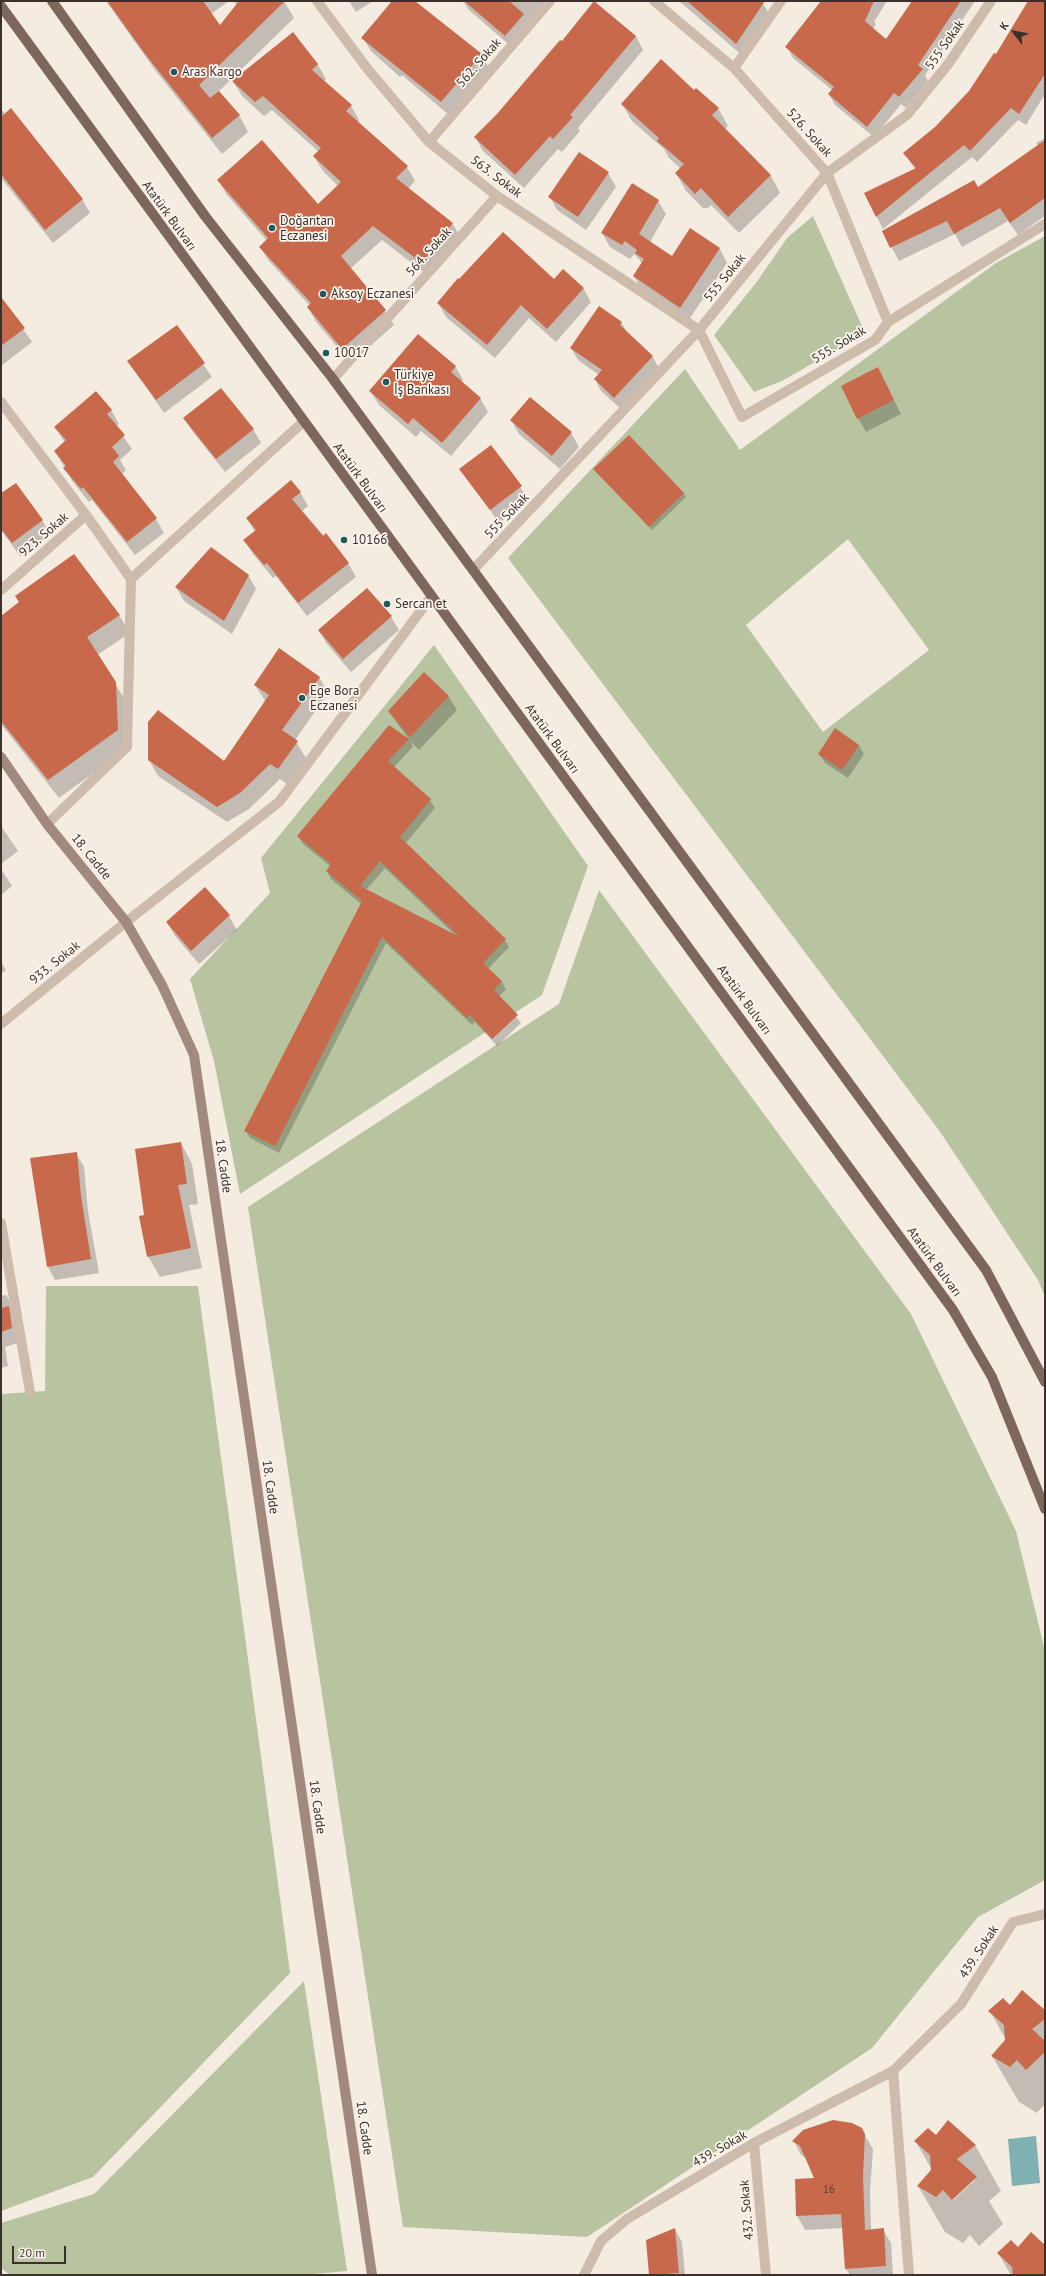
<!DOCTYPE html>
<meta charset="utf-8">
<style>
body{margin:0}
#map{position:relative;width:1046px;height:2276px;overflow:hidden;background:#f4ebe1;font-family:"PT Sans",sans-serif}
canvas{display:block}
.frame{position:absolute;inset:0;border:2px solid #3b302b;pointer-events:none}
.north{position:absolute;left:994px;top:12px;width:40px;height:40px;-webkit-text-stroke:3px #fbf5ee;paint-order:stroke;rotate:302deg;font-size:11px;font-weight:700;line-height:16px;text-align:center;color:#3b302b}
.north::after{content:'';display:block;margin:auto;width:14px;height:18px;background:#3b302b;clip-path:polygon(50% 0,100% 100%,50% 72%,0 100%)}
.scale{position:absolute;left:12px;top:2246px;width:54px;height:18px;box-sizing:border-box;border:2px solid #3b302b;border-top:0;padding-left:5px;font-size:12px;line-height:14px;white-space:nowrap;color:#3b302b;-webkit-text-stroke:3px #fbf5ee;paint-order:stroke}
</style>
<div id="map">
<canvas width="1046" height="2276"></canvas>
<div class="frame"></div>
<div class="north">K</div>
<div class="scale">20 m</div>
</div>
<script>
const ctx = document.querySelector('canvas').getContext('2d');
ctx.lineJoin = 'round';
function paint(path, color) { ctx.fillStyle = color; ctx.fill(path, 'evenodd'); }
const toPath = rows => new Path2D(rows.map(r => 'M' + r).join(''));
function stroke(path, color, width, dash) { ctx.strokeStyle = color; ctx.lineWidth = width; ctx.lineCap = dash ? 'butt' : 'round'; ctx.setLineDash(dash || []); ctx.stroke(path); }
function drawText(font, color, halo, rows, align = 'center') {
  ctx.font = font + ' "PT Sans",sans-serif'; ctx.lineWidth = 3.5; ctx.setLineDash([]); ctx.textBaseline = 'middle'; ctx.strokeStyle = halo; ctx.fillStyle = color; for (const [text, x, y, turn = 0] of rows) {
    ctx.save(); ctx.translate(x, y); ctx.rotate((+turn || 0) * Math.PI / 180); ctx.textAlign = isNaN(turn) ? turn : align; if (halo) ctx.strokeText(text, 0, 0); ctx.fillText(text, 0, 0); ctx.restore();
  }
}
const green = toPath([
 [813,216,865,333,782,381,754,392,714,335,756,283,787,238],
 [1045,236,1045,1297,1038,1280,941,1133,508,558,685,369,740,450,996,263],
 [848,539,929,650,823,732,746,625],
 [434,645,588,866,542,995,240,1194,214,1061,190,979,270,893,261,858],
 [599,890,911,1314,1016,1531,1045,1651,1045,1880,978,1917,872,2048,587,2237,403,2227,248,1207,559,1004],
 [46,1286,198,1286,290,1973,93,2177,1,2211,1,1394,45,1391],
 [304,1981,347,2271,303,2275,10,2275,1,2268,1,2223,94,2194]
]);
const water = toPath([
 [1036,2136,1040,2183,1012,2186,1008,2139]
]);
const shadow = toPath([
 [106,1,229,1,211,14,220,26,237,5,233,1,284,1,294,18,218,92,239,115,248,132,222,154,155,70],
 [349,1,373,1,356,12],
 [394,1,414,1,481,54,489,68,449,115,402,75,400,77,371,51,363,38],
 [463,1,553,1,513,48,469,10],
 [679,1,761,1,770,15,743,56],
 [822,1,887,1,874,22,876,24,873,29,887,40,913,1,975,1,925,75,928,81,906,108,901,104,874,137,835,105,829,94,832,90,793,58,787,47],
 [1029,1,1045,1,1045,94,1026,125,1018,120,977,162,972,157,883,229,865,194,915,169,904,153,935,128,970,92,996,55],
 [293,34,318,65,326,79,324,81,351,106,359,120,358,123,407,167,415,181,408,189,452,223,461,238,430,277,382,240,350,269,385,311,394,325,351,363,316,322,308,307,310,306,269,261,260,247,267,241,227,195,218,180,318,206,338,186,323,171,314,157,319,152,272,110,264,116,242,96,233,81],
 [636,36,643,50,578,128,580,131,562,152,558,149,524,188,483,151,475,137],
 [694,91,718,108,728,126,725,129,771,176,780,193,739,233,711,205,708,208,703,208,686,191,676,173,681,169,669,158,664,149,632,121,622,104],
 [1,109,82,199,90,213,53,243,1,178],
 [1045,138,1045,216,1018,235,1008,221,962,247,955,234,899,261,883,231,977,189,1038,146,1036,143],
 [608,173,616,187,586,230,557,210,550,197],
 [658,201,666,214,650,242,672,257,691,230,720,249,727,263,688,321,642,290,634,276,642,264,639,259,634,254,630,259,610,247,602,233],
 [554,280,583,288,591,302,556,342,529,318,495,358,446,317,438,303],
 [1,298,32,342,1,366],
 [621,322,628,334,652,356,659,368,621,409,601,391,595,379,599,375,578,360,571,348],
 [177,326,212,377,164,413,129,362],
 [455,366,463,380,461,383,480,398,488,412,451,456,421,431,416,437,379,405,371,392],
 [878,369,901,414,866,432,858,418],
 [530,398,571,433,579,447,560,469,519,434,511,420],
 [111,410,119,424,116,426,132,449,120,460,126,470,121,475,156,519,164,533,135,555,92,500,89,502,73,482,55,451,65,443,55,427],
 [185,419,253,429,261,443,225,472,193,432],
 [491,446,529,500,499,523,461,469],
 [594,469,684,493,686,497,652,530],
 [300,492,308,506,302,511,348,563,356,577,307,616,276,576,273,578,253,554,245,540,255,532,247,518],
 [1,495,42,520,50,534,20,556,1,530],
 [248,575,256,589,232,634,184,601,176,587],
 [119,615,130,633,97,655,126,701,128,748,59,798,1,724,1,617],
 [391,617,399,630,351,672,327,644,319,631],
 [425,674,449,697,457,710,419,750,410,741,413,747,394,767,430,800,435,808,405,844,505,940,509,947,488,969,502,982,506,990,499,996,521,1023,497,1046,475,1022,472,1025,386,943,279,1153,250,1138,246,1131,361,904,331,879,327,871,331,867,303,844,298,836,408,738,389,712],
 [385,868,456,936,366,890],
 [319,677,328,693,295,740,306,758,288,785,280,779,249,809,227,822,158,776,149,760,224,763,266,702,255,685],
 [859,745,864,754,848,778,825,763,819,754],
 [1,826,18,851,1,864],
 [1,869,12,886,1,895],
 [205,889,229,916,237,930,199,964,175,936,167,922],
 [1,962,6,970,1,974],
 [181,1143,192,1164,198,1204,189,1205,202,1268,160,1277,148,1256,145,1215],
 [76,1153,84,1167,88,1211,99,1273,55,1280,48,1267],
 [6,1295,14,1308,20,1342,5,1347,8,1366,1,1368,1,1296],
 [1010,2006,1045,2012,1045,2106,1044,2105,1037,2113,1019,2102,992,2056,1006,2040,990,2011],
 [861,2129,873,2149,870,2191,871,2231,883,2230,891,2243,893,2275,850,2275,846,2269,843,2228,805,2230,797,2216,815,2179,806,2158,801,2155,794,2141],
 [936,2136,975,2145,1001,2191,989,2201,1003,2224,979,2246,970,2235,963,2243,945,2232,918,2186,932,2170,916,2142],
 [974,2178,975,2180,953,2200,953,2197],
 [675,2229,682,2242,685,2275,650,2275,647,2241],
 [1031,2234,1045,2246,1045,2275,1011,2275,998,2253,1018,2248]
]);
const building = toPath([
 [107,1,203,1,220,25,239,1,285,1,199,85,210,98,219,91,240,115,212,138,145,54],
 [392,1,415,1,482,54,441,102,361,38],
 [464,1,509,1,524,14,505,36],
 [594,1,636,36,570,115,573,117,553,139,550,136,515,175,474,137,497,114,560,40,562,41],
 [687,1,765,1,736,44],
 [821,1,874,1,865,21,886,39,912,1,961,1,918,65,923,69,899,97,894,93,867,127,828,94,834,87,785,47],
 [1028,1,1045,1,1045,74,1019,114,1011,108,970,151,964,145,876,217,864,193,916,168,903,153,935,127,969,91,994,53,996,54],
 [293,32,318,64,312,70,352,105,346,111,408,166,396,178,453,223,422,263,373,226,341,256,386,310,342,349,307,307,311,303,259,247,268,238,217,180,262,140,318,204,341,182,313,156,321,148,263,96,255,102,232,81],
 [661,59,694,90,696,88,719,108,712,115,771,175,728,217,701,188,695,194,675,173,684,164,657,141,659,138,621,104],
 [11,108,83,199,45,230,1,174,1,117],
 [1045,140,1045,198,1010,223,1000,208,954,234,947,221,890,248,882,231,974,180,978,187],
 [579,152,609,172,578,217,548,197],
 [632,183,659,200,639,234,672,256,690,228,720,248,680,308,633,276,644,259,635,253,637,250,625,241,622,245,601,233],
 [503,232,554,279,563,269,584,288,547,329,521,305,487,345,437,303,458,278,459,279],
 [1,297,25,328,1,346],
 [599,306,622,322,620,325,653,356,614,398,594,379,602,370,570,348],
 [177,325,205,363,156,400,127,361],
 [418,334,456,366,451,372,481,398,442,443,413,418,408,424,369,391],
 [878,367,894,400,857,419,841,386],
 [221,388,254,429,216,459,183,418],
 [96,391,112,410,107,414,125,435,112,447,119,456,113,462,157,518,127,542,83,487,81,489,63,468,66,466,54,451,66,440,54,427],
 [530,397,572,432,552,456,510,420],
 [629,435,684,493,649,527,593,469],
 [491,445,522,486,490,510,459,469],
 [291,480,301,492,292,499,323,536,326,533,349,563,298,603,267,563,264,565,243,540,256,530,246,518],
 [16,483,43,520,12,543,1,529,1,493],
 [211,547,249,575,224,621,175,587],
 [74,554,120,615,87,637,116,682,118,730,48,780,1,721,1,616,19,602,15,596],
 [367,588,392,616,343,659,318,630],
 [279,648,320,677,282,730,298,741,278,769,270,764,240,793,217,807,148,760,148,722,158,710,224,761,269,695,254,685],
 [424,672,449,696,410,737,388,711],
 [389,725,409,739,388,761,431,799,400,837,506,939,483,963,502,981,494,990,518,1015,492,1039,470,1015,467,1018,382,937,275,1146,244,1131,362,901,326,871,331,864,297,836],
 [380,861,460,937,360,886],
 [835,728,859,745,842,770,818,754],
 [205,887,230,915,191,951,166,922],
 [181,1142,187,1184,178,1185,191,1248,147,1257,139,1216,144,1215,135,1149],
 [77,1152,81,1196,91,1259,47,1267,30,1158],
 [9,1306,12,1328,1,1332,1,1308],
 [1022,1990,1045,2010,1045,2019,1032,2029,1045,2041,1045,2052,1026,2070,1017,2060,1010,2067,991,2056,1005,2040,1004,2025,988,2011,1003,1998,1010,2005],
 [833,2120,852,2123,862,2128,865,2134,863,2176,865,2230,884,2228,886,2266,845,2269,841,2214,796,2216,795,2179,814,2178,800,2146,792,2141,803,2130],
 [948,2120,976,2145,957,2159,977,2177,952,2200,943,2190,936,2197,917,2186,931,2170,930,2155,914,2141,928,2128,936,2135],
 [675,2228,679,2273,649,2275,646,2240],
 [1031,2232,1045,2245,1044,2275,1013,2275,1012,2267,997,2253,1011,2240,1018,2247]
]);
const street = toPath([
 [317,1,366,67,429,142,497,196,699,330,742,417,875,340,888,322,1045,224],
 [654,1,734,68,827,173,888,322],
 [734,68,781,1],
 [429,142,550,1],
 [333,379,497,196],
 [1,402,86,515,131,579,127,747,47,824],
 [473,570,699,330,827,173,907,115,949,63,991,1],
 [131,579,303,422],
 [1,590,86,515],
 [1,1024,126,922,279,802,431,597],
 [1,1223,30,1392],
 [893,2071,909,2275],
 [754,2143,766,2275],
 [584,2275,601,2241,627,2219,754,2143,893,2071,961,2004,1013,1922,1045,1914]
]);
const secondary = toPath([
 [1,757,47,824,126,922,162,985,194,1055,372,2275]
]);
const primary = toPath([
 [52,1,205,216,333,379,986,1270,1045,1382],
 [1,6,953,1310,992,1377,1045,1509]
]);
const markers = [
 [174,72,4,"#1f5a5e"],
 [272,228,4,"#1f5a5e"],
 [323,294,4,"#1f5a5e"],
 [326,353,4,"#1f5a5e"],
 [386,382,4,"#1f5a5e"],
 [344,540,4,"#1f5a5e"],
 [387,604,4,"#1f5a5e"],
 [302,698,4,"#1f5a5e"]
];
const numberNames = [
 ["16",829,2190]
];
const streetNames = [
 ["555 Sokak",945,45,-55],
 ["562. Sokak",479,63,-49],
 ["526. Sokak",809,133,48],
 ["563. Sokak",496,177,37],
 ["Atatürk Bulvarı",169,216,54],
 ["564. Sokak",429,252,-48],
 ["555 Sokak",725,278,-51],
 ["555. Sokak",839,345,-31],
 ["Atatürk Bulvarı",360,478,54],
 ["555 Sokak",507,516,-46],
 ["923. Sokak",44,535,-41],
 ["Atatürk Bulvarı",552,739,54],
 ["18. Cadde",91,857,51],
 ["933. Sokak",55,963,-39],
 ["Atatürk Bulvarı",744,1000,54],
 ["18. Cadde",223,1166,82],
 ["Atatürk Bulvarı",934,1262,54],
 ["18. Cadde",270,1487,82],
 ["18. Cadde",317,1807,82],
 ["439. Sokak",979,1952,-57],
 ["18. Cadde",364,2128,82],
 ["439. Sokak",720,2149,-30],
 ["432. Sokak",747,2210,-95]
];
const poiNames = [
 ["Aras Kargo",182,72],
 ["Doğantan",280,221],
 ["Eczanesi",280,236],
 ["Aksoy Eczanesi",331,294],
 ["10017",334,353],
 ["Türkiye",394,375],
 ["İş Bankası",394,390],
 ["10166",352,540],
 ["Sercan et",395,604],
 ["Ege Bora",310,691],
 ["Eczanesi",310,706]
];
paint(green, '#b8c4a0');
paint(water, '#7fb0b2');
paint(shadow, '#0003');
paint(building, '#c8694b');
stroke(street, '#cdbbac', 10);
stroke(secondary, '#a18a7d', 10);
stroke(primary, '#7d675c', 10);
for (const [x, y, r, color] of markers) { const dot = new Path2D(); dot.arc(x, y, r, 0, 2 * Math.PI); ctx.fillStyle = color; ctx.fill(dot); stroke(dot, '#fbf5ee', 1.5); }
drawText('11px', '#5e3e33', null, numberNames);
drawText('13px', '#3b302b', '#fbf5ee', streetNames);
drawText('13px', '#3b302b', '#fbf5ee', poiNames, 'left');
</script>
